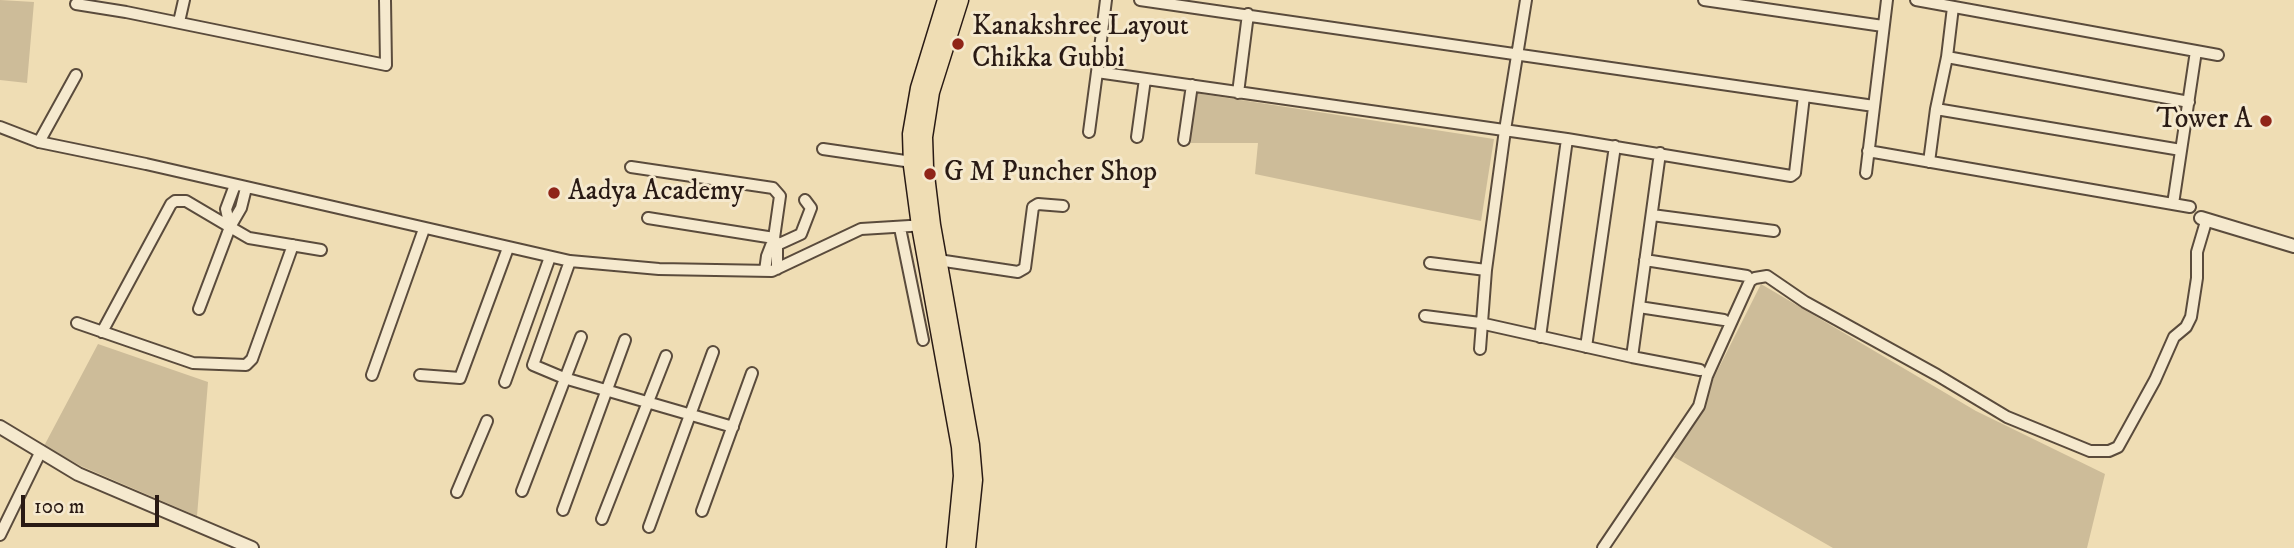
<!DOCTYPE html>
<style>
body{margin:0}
#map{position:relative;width:2294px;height:548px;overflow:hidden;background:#efddb4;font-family:"IM FELL DW Pica",serif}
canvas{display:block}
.scale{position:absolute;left:21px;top:495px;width:138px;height:32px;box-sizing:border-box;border:4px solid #291a14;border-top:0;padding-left:9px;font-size:21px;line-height:24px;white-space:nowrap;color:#291a14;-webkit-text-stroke:5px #f5e9ce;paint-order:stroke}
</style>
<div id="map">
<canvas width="2294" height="548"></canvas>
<div class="scale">100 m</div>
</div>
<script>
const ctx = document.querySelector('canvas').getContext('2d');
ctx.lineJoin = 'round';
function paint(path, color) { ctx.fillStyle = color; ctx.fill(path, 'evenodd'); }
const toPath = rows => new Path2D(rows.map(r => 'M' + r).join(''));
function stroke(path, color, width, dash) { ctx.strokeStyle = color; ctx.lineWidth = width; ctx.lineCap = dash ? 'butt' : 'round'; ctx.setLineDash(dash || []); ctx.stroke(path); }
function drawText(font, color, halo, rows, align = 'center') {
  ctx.font = font + ' "IM FELL DW Pica",serif'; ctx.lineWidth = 6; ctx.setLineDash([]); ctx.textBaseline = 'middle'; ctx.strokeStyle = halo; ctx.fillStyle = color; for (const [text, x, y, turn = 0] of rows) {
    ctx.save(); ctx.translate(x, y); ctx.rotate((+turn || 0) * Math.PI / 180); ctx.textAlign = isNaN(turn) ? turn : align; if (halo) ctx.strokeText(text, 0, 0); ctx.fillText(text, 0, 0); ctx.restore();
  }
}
const green = toPath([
 [0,0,34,2,27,83,0,80],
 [1195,93,1494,139,1481,221,1255,174,1258,143,1187,143],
 [1761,284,1976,411,2105,474,2087,548,1833,548,1674,457],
 [98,344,208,382,197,516,81,466,44,446]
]);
const minor = toPath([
 [1106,0,1097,72,1567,139,1791,176,1795,173,1804,96],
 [1140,0,1874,106],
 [1704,0,1883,26],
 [1916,0,2218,55],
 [76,4,126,12,386,65,385,0],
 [179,22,184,0],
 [1947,57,2189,102],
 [1238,93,1248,14],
 [1936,109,2181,150],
 [0,127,39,142,146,164,570,261,659,269,772,271,861,229,926,225],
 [1089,132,1097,72],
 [1137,137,1145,79],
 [1184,140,1192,85],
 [39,142,76,75],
 [823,149,912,162],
 [1868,151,2190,207],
 [1929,162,1936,109,1947,57,1953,7],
 [631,167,773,188,780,196,774,238,648,218],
 [1866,173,1887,0],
 [2173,204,2196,51],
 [1652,215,1774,231],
 [230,227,249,238,321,250],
 [900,228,923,340],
 [777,245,801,234,811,208,805,200],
 [938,260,1018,272,1025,268,1033,207,1038,204,1063,206],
 [1645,260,1747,276],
 [570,261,533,365,564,378,733,427],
 [1430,263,1486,270],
 [765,271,767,256,774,238,777,245,777,269],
 [1639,307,1724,320],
 [199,309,230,227,241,208,246,188],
 [1425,316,1480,323,1632,357,1700,370],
 [77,323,193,363,246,365,252,359,293,245],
 [102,332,171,204,175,201,186,201,230,227,226,209,235,185],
 [1540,337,1567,139],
 [1586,347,1615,146],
 [1480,349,1486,270,1505,130,1526,0],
 [1632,357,1660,153],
 [372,375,424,229],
 [420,375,460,378,508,248],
 [505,382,550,257],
 [522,491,581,337],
 [457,492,487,421],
 [563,510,625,340],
 [702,511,752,373],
 [602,519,666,356],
 [649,527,713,352],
 [0,535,41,451],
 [1603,548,1699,406,1707,376,1750,281,1755,278,1767,276,1805,302,1937,375,2007,417,2090,451,2109,451,2118,447,2128,429,2155,380,2174,337,2186,327,2191,317,2197,278,2197,252,2205,225]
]);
const tertiary = toPath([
 [2201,218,2294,246],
 [0,427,78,474,252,548]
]);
const primary = toPath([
 [946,0,919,88,911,134,912,166,920,226,960,447,962,476,955,548],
 [960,0,931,92,924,137,925,167,932,225,971,445,974,480,967,548]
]);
const markers = [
 [958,44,7,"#8f2418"],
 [2266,121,7,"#8f2418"],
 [930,174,7,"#8f2418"],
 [554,193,7,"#8f2418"]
];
const poiNames = [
 ["Kanakshree Layout",972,28],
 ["Chikka Gubbi",972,60],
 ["Tower A",2252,121,"right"],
 ["G M Puncher Shop",944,174],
 ["Aadya Academy",568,193]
];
paint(green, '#cdbc99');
stroke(minor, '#5a4b3c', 14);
stroke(tertiary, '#5a4b3c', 16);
stroke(primary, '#291a14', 19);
stroke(minor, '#f5e9ce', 10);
stroke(tertiary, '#f5e9ce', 12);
stroke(primary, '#efddb4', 16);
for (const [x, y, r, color] of markers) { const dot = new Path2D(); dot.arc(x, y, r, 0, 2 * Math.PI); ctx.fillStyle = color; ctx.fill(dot); stroke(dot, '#f5e9ce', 2.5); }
drawText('28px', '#291a14', '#f5e9ce', poiNames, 'left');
</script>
